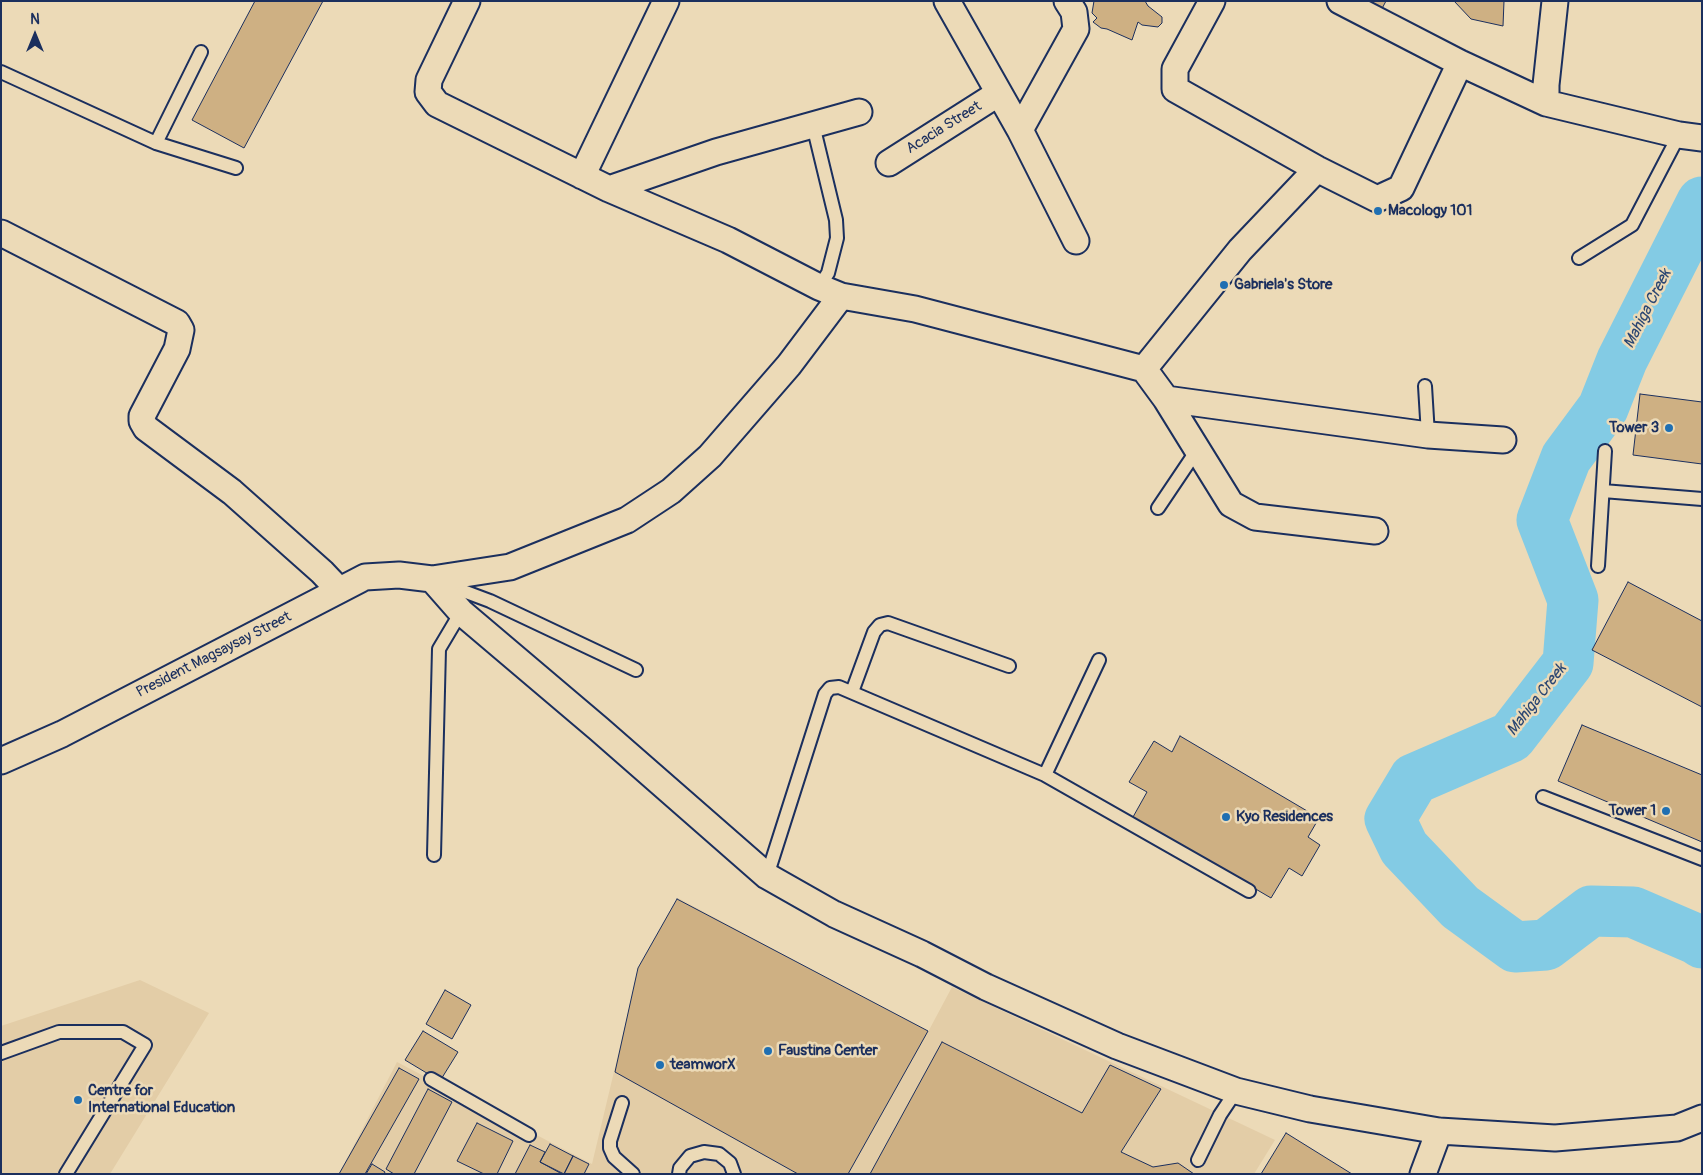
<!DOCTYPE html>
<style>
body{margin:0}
#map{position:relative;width:1703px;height:1175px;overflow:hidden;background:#ecdab7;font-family:Pangolin,sans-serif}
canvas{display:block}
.frame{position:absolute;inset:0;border:2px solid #1b2f5e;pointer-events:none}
.north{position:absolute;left:10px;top:10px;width:50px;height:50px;-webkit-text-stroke:4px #ecdab7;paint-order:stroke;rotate:0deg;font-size:14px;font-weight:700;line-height:20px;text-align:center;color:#1b2f5e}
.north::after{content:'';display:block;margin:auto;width:18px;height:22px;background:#1b2f5e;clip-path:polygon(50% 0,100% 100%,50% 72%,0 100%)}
</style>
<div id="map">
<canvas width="1703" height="1175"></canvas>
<div class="frame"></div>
<div class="north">N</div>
</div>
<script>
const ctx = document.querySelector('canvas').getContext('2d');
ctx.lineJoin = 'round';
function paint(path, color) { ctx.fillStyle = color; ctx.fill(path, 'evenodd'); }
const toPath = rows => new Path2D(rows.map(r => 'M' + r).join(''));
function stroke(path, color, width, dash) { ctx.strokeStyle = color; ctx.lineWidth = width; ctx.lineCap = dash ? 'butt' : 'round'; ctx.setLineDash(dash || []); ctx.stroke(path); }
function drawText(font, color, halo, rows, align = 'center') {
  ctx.font = font + ' Pangolin,sans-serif'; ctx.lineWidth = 5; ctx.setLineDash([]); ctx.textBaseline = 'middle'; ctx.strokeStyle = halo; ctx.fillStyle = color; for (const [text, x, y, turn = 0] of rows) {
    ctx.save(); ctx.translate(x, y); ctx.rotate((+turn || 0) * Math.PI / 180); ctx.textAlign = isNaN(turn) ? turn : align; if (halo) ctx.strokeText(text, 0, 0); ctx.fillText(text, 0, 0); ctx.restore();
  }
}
const built = toPath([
 [678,898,928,1032,952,987,1275,1140,1254,1174,339,1174,397,1062,592,1164,638,971],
 [140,980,209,1013,110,1174,1,1174,1,1026]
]);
const river = toPath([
 [1702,202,1622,360,1603,408,1566,458,1542,520,1573,600,1568,663,1511,737,1414,779,1390,819,1404,848,1460,907,1515,947,1546,945,1591,911,1633,912,1696,939,1702,943]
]);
const building = toPath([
 [255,1,323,1,244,148,192,120,255,1],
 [1094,1,1145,1,1148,6,1162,17,1162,23,1158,27,1142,25,1138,22,1132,40,1107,29,1101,28,1093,22,1097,18,1092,13,1094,1],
 [1347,1,1386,1,1377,18,1347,1],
 [1454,1,1504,1,1503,26,1471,19,1454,1],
 [1640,394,1702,402,1702,464,1633,455,1640,394],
 [1628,582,1702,621,1702,707,1592,650,1628,582],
 [1582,725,1702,775,1702,842,1558,781,1582,725],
 [1180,736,1319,818,1308,837,1320,845,1302,876,1289,868,1271,898,1133,817,1147,792,1129,782,1154,741,1172,752,1180,736],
 [677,899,928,1031,848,1174,798,1174,615,1072,638,968,677,899],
 [445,990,471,1005,452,1039,426,1024,445,990],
 [423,1031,458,1052,440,1081,405,1060,423,1031],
 [942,1042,1082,1113,1110,1065,1161,1089,1121,1152,1153,1167,1178,1163,1194,1174,870,1174,942,1042],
 [399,1068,419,1079,365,1174,339,1174,399,1068],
 [428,1089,452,1102,414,1174,394,1174,386,1169,428,1089],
 [477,1123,513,1141,497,1174,484,1174,457,1161,477,1123],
 [1286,1133,1352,1174,1261,1174,1286,1133],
 [550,1144,573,1156,564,1174,540,1162,550,1144],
 [530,1145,545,1152,540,1162,562,1174,515,1174,530,1145],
 [573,1156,589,1164,584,1174,564,1174,573,1156],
 [372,1164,385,1172,384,1174,366,1174,372,1164]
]);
const service = toPath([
 [1,72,156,143,236,168],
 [813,125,836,220,837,238,828,273,819,287],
 [156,143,201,52],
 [1579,258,1632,225,1679,135],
 [1425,386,1428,435],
 [1603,491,1702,499],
 [1158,508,1197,450],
 [1598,566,1605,451],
 [442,583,490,601,636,670],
 [852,692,874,632,880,625,888,623,1009,666],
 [1045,775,1099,660],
 [1543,797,1702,859],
 [434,855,439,649,461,612],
 [767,876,825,694,830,688,839,687,1045,775,1249,891],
 [1,1053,59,1032,123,1032,145,1045,66,1174],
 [431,1079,529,1135],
 [622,1103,610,1141,610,1148,614,1157,633,1174],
 [1198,1160,1220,1115,1236,1091],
 [679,1174,680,1168,690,1156,704,1152,719,1154,730,1163,734,1174]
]);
const minor = toPath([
 [467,1,429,80,428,92,437,104,609,189,728,240,819,287,841,296,915,309,1144,369,1166,399,1231,504,1255,517,1375,531],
 [947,1,1020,130,1076,241],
 [1212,1,1175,69,1175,89,1317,169,1377,199,1401,188,1460,63],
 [1340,1,1460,63,1546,103,1679,135,1702,138],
 [1546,103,1546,85,1555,1],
 [1020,130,1076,29,1074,12,1067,1],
 [889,163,999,93],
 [582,176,666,1],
 [609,189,716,152,859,112],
 [1,233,177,323,181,330,177,349,142,416,142,421,146,428,232,492,322,572,339,590],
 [1144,369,1240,250,1317,169],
 [1166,399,1428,435,1503,440],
 [432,579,461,612,599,729,767,876,834,914,922,954,986,987,1117,1046,1236,1091,1310,1109,1439,1131,1555,1138,1677,1128,1702,1118],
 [1,761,62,734,365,577,399,575,432,579,510,567,627,520,671,491,710,456,789,365,841,296],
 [1423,1174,1439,1131]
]);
const markers = [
 [1378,211,5,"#1f6fb2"],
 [1224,285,5,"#1f6fb2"],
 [1669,428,5,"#1f6fb2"],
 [1666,811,5,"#1f6fb2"],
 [1226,817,5,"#1f6fb2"],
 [768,1051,5,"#1f6fb2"],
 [660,1065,5,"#1f6fb2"],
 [78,1100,5,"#1f6fb2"]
];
const streetNames = [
 ["Acacia Street",944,128,-32],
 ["President Magsaysay Street",214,655,-27]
];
const poiNames = [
 ["Macology 101",1388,211],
 ["Gabriela's Store",1234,285],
 ["Tower 3",1659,428,"right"],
 ["Tower 1",1656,811,"right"],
 ["Kyo Residences",1236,817],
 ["Faustina Center",778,1051],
 ["teamworX",670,1065],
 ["Centre for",88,1091],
 ["International Education",88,1108]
];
const waterNames = [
 ["Mahiga Creek",1648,309,-63],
 ["Mahiga Creek",1537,700,-52]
];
paint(built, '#e3cda7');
stroke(river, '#83cbe4', 51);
paint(building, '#ceb083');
stroke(building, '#1b2f5e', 1);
stroke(service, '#1b2f5e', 16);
stroke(minor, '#1b2f5e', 29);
stroke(service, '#ecdab7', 12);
stroke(minor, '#ecdab7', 25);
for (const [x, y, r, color] of markers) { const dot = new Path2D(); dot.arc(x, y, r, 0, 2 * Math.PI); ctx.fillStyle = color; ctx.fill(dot); stroke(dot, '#ecdab7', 2); }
drawText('15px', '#1b2f5e', '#ecdab7', streetNames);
drawText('bold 15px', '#1b2f5e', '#ecdab7', poiNames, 'left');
drawText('italic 16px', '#2b4672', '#ecdab7', waterNames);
</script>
